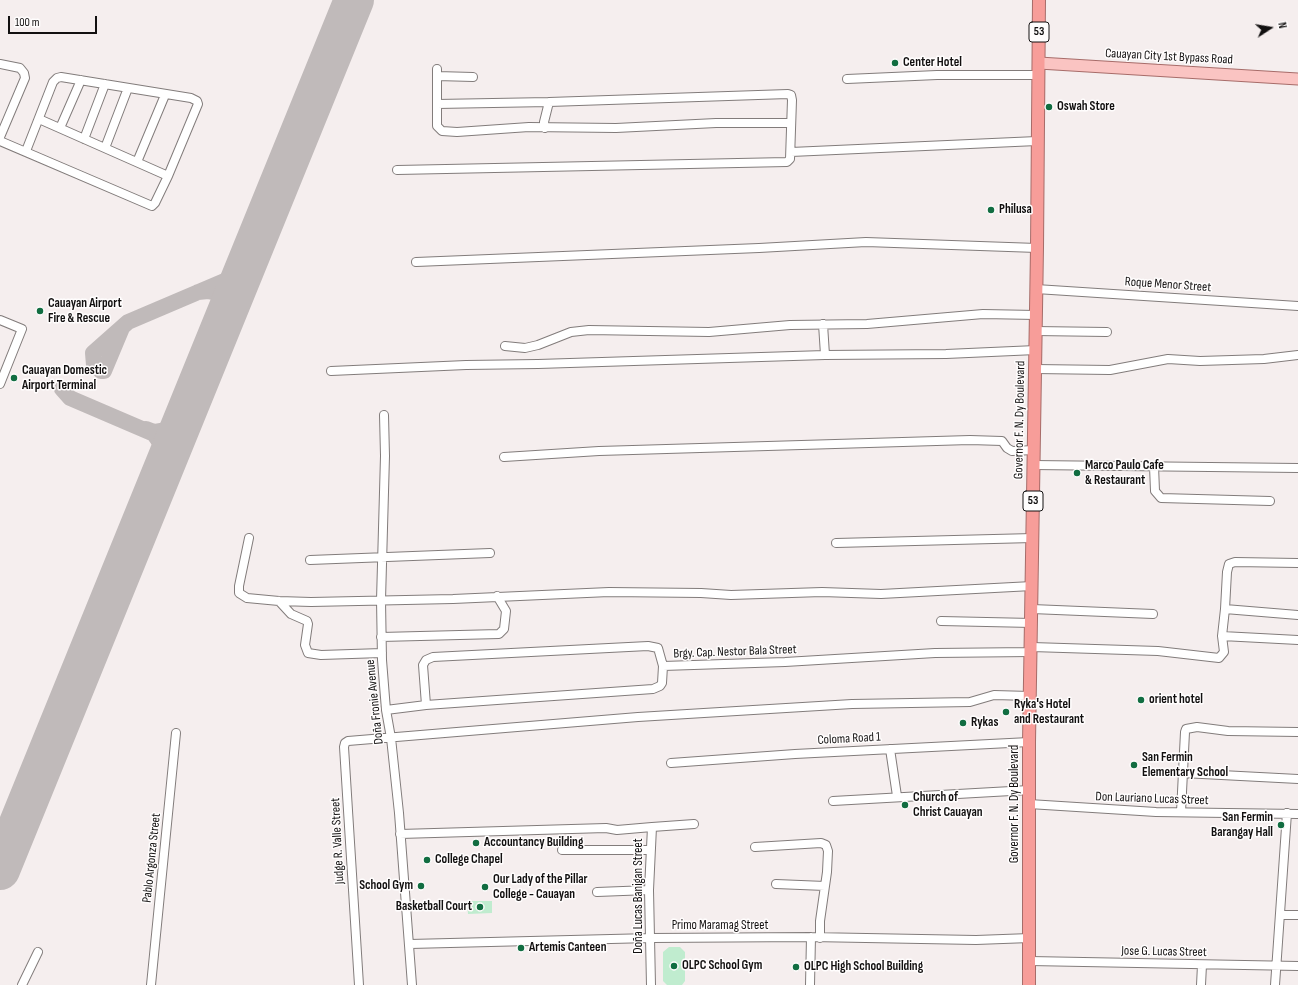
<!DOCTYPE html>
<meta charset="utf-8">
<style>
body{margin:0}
#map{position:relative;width:1298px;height:985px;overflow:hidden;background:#f5eeee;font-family:"Sofia Sans Condensed",sans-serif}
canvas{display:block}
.north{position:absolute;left:1250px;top:8px;width:40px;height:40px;-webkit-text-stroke:3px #fffdfd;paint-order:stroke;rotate:78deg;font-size:11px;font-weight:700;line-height:16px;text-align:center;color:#121010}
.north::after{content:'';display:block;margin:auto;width:14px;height:18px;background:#121010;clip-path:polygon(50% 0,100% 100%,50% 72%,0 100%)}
.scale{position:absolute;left:8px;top:16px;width:89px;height:18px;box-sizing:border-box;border:2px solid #121010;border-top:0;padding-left:5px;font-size:12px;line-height:14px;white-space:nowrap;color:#121010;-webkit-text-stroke:3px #fffdfd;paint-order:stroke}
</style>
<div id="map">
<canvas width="1298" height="985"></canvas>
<div class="north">N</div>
<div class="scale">100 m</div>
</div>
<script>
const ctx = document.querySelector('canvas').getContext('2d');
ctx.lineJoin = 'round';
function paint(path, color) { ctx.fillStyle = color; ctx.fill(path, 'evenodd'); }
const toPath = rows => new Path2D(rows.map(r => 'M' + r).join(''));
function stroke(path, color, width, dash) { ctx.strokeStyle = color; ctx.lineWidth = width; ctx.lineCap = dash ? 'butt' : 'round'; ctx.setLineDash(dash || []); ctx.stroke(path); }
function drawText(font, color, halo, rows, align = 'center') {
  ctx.font = font + ' "Sofia Sans Condensed",sans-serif'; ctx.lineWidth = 3; ctx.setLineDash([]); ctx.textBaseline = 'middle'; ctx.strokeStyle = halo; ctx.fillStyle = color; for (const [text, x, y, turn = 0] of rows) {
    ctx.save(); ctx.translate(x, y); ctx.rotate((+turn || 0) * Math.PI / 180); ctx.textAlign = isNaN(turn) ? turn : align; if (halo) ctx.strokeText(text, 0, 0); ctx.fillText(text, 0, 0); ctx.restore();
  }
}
const green = toPath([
 [467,901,492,901,492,913,468,914],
 [669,947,680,947,685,952,685,981,682,985,667,985,663,981,663,952]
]);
const taxiway = toPath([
 [198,292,208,291,214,292,227,303,228,308,225,317],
 [122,328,104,371,101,371,94,365,93,353,128,322,236,276,242,272,246,267],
 [62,389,70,398,154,434,164,448,166,455,160,478],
 [146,429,154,432,165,430,176,425,186,413]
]);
const runway = toPath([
 [0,870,354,0]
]);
const minor = toPath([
 [0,64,20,68,24,73,25,78,0,137],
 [437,69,437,126,442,131,457,132,529,127,616,128,716,123,791,123],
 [437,76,473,77],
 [847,79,937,75,1039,75],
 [437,104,549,102],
 [39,119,168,176],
 [60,128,81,80],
 [84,139,105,84],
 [0,141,152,206,155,203,168,176,198,104,197,101,191,98,61,77,57,78,53,82,26,151],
 [105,148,128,88],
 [791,152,1037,141],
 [137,162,165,95],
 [397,170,787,162,790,159,792,100,791,95,788,94,549,102,544,122,545,128],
 [416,262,759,248,866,242,1037,248],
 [1036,289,1298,306],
 [0,320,22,329,0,384],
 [1035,331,1107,332],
 [505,346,525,348,538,345,571,332,589,330,709,332,790,325,867,324,983,314,1036,315],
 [825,355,946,354,1036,350],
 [1035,369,1110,370,1168,359,1200,361,1264,359,1298,355],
 [331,371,466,365,538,364,825,355,823,324],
 [384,415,385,456,381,600,382,660,386,710,391,738,399,813,412,985],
 [504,457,599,451,970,440,1002,441,1007,448,1012,451,1034,450],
 [1033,465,1298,468],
 [1154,466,1155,491,1161,498,1270,501],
 [249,538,239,586,239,593,247,598,279,601,311,602,453,599,609,592,701,593,731,595,822,592,881,594,1032,586],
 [836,543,1033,538],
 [310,560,490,553],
 [279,601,291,614,307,621,308,624,305,645,308,653,321,655,382,653],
 [1032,609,1153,614],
 [1225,609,1227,572,1229,564,1235,562,1298,563],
 [941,621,1032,623],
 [1222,636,1298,640],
 [381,637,499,634,504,629,506,611,497,596],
 [1032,647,1158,651,1219,658,1224,652,1222,636,1225,609,1298,615],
 [426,705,423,665,426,660,433,657,648,646,658,648,663,666],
 [386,710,426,705,653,689,660,686,662,683,663,666,785,662,935,653,1031,652],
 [890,749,897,796],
 [671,763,795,754,1029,742],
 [1183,773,1298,779],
 [833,801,1029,790],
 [1029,804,1156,812,1298,814],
 [1181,812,1185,732,1186,729,1197,727,1228,731,1298,732],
 [400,834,606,828,617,830,652,827],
 [755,847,821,843,826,845,828,851,827,872,820,921,820,938],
 [562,850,650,850],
 [776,884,825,886],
 [597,892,649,890],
 [1280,915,1298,915],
 [410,944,651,938,811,937,976,940,1030,938],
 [1030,961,1298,966],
 [22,985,38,952],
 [151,985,176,733],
 [359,985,344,747,345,743,348,741,638,717,852,704,970,702,994,695,1030,696],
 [651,985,649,890,652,827,694,824],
 [810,985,811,937],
 [1201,985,1202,965],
 [1275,985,1287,813]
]);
const major = toPath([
 [1039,63,1298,79]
]);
const highway = toPath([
 [1029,985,1029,742,1037,248,1039,0]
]);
const markers = [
 [895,63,4,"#116d41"],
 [1049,107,4,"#116d41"],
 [991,210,4,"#116d41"],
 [40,311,4,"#116d41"],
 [14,378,4,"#116d41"],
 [1077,473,4,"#116d41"],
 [1141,700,4,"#116d41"],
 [1006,712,4,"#116d41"],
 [963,723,4,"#116d41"],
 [1134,765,4,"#116d41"],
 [905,805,4,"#116d41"],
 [1281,825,4,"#116d41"],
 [476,843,4,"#116d41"],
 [427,860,4,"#116d41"],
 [421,886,4,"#116d41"],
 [485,887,4,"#116d41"],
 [480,907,4,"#116d41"],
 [521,948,4,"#116d41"],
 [674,966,4,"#116d41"],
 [796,967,4,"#116d41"]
];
const shields = [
 [1039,32,20],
 [1033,501,20]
];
const shieldNames = [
 ["53",1039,32],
 ["53",1033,501]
];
const streetNames = [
 ["Cauayan City 1st Bypass Road",1169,57,3],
 ["Roque Menor Street",1168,285,4],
 ["Governor F. N. Dy Boulevard",1020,420,-89],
 ["Brgy. Cap. Nestor Bala Street",735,652,-2],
 ["Doña Fronie Avenue",375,702,-96],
 ["Coloma Road 1",849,739,-3],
 ["Don Lauriano Lucas Street",1152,799,2],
 ["Governor F. N. Dy Boulevard",1015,804,-90],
 ["Judge R. Valle Street",338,841,-93],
 ["Pablo Argonza Street",152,858,-84],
 ["Doña Lucas Banigan Street",639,896,-90],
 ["Primo Maramag Street",720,926],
 ["Jose G. Lucas Street",1164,952,1]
];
const poiNames = [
 ["Center Hotel",903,63],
 ["Oswah Store",1057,107],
 ["Philusa",999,210],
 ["Cauayan Airport",48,304],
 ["Fire & Rescue",48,319],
 ["Cauayan Domestic",22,371],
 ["Airport Terminal",22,386],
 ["Marco Paulo Cafe",1085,466],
 ["& Restaurant",1085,481],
 ["orient hotel",1149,700],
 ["Ryka's Hotel",1014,705],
 ["and Restaurant",1014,720],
 ["Rykas",971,723],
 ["San Fermin",1142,758],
 ["Elementary School",1142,773],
 ["Church of",913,798],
 ["Christ Cauayan",913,813],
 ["San Fermin",1273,818,"right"],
 ["Barangay Hall",1273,833,"right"],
 ["Accountancy Building",484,843],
 ["College Chapel",435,860],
 ["Our Lady of the Pillar",493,880],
 ["College - Cauayan",493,895],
 ["School Gym",413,886,"right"],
 ["Basketball Court",472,907,"right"],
 ["Artemis Canteen",529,948],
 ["OLPC School Gym",682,966],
 ["OLPC High School Building",804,967]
];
paint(green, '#c0eccf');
stroke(taxiway, '#c0baba', 16);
stroke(runway, '#c0baba', 40);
stroke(minor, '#827c7b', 10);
stroke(major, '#a76c69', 13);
stroke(highway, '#a76c69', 14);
stroke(minor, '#fff', 8);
stroke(major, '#fac4c2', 11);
stroke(highway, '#f79d99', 12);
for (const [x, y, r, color] of markers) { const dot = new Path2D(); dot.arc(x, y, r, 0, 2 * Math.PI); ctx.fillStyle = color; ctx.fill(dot); stroke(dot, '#fffdfd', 1.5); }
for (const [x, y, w] of shields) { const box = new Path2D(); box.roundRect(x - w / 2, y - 10, w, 20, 3); ctx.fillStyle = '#fffdfd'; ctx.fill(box); stroke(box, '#121010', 1); }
drawText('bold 12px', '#121010', null, shieldNames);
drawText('13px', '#121010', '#fffdfd', streetNames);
drawText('bold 13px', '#121010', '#fffdfd', poiNames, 'left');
</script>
